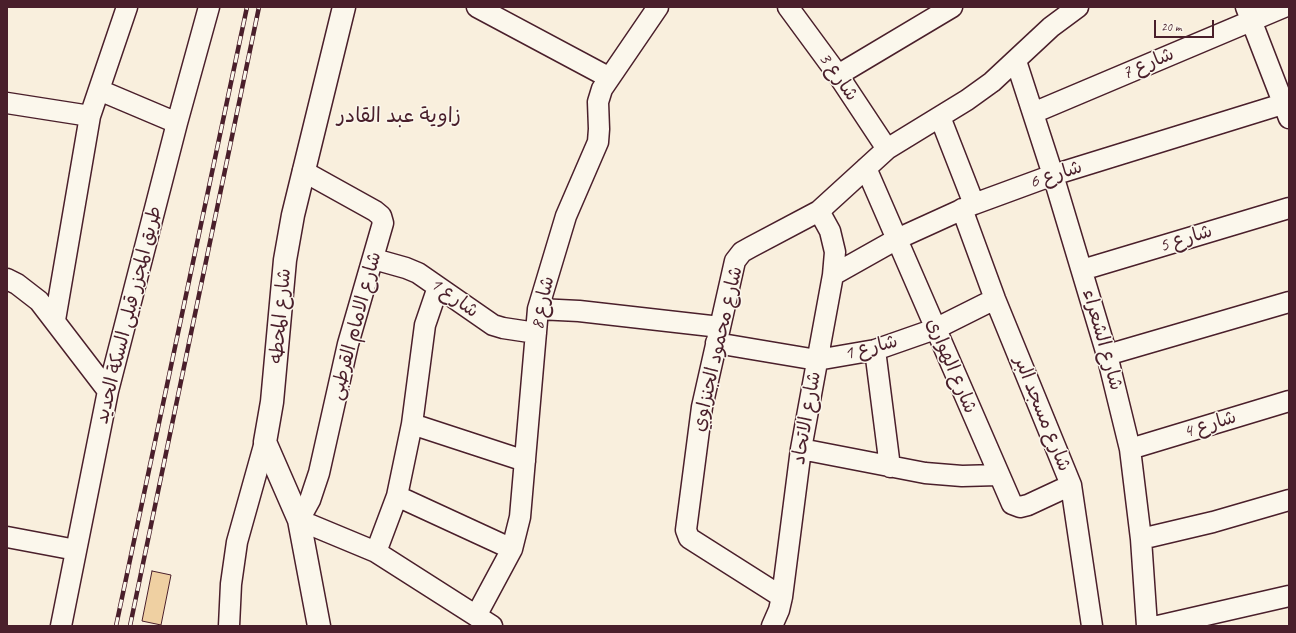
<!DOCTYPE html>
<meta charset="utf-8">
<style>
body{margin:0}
#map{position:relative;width:1296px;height:633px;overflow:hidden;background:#f9efdd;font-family:Caveat,sans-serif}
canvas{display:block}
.frame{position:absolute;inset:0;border:8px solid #4a1f2b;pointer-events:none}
.scale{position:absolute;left:1154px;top:20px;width:60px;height:18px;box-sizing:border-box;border:2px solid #4a1f2b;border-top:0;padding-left:5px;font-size:12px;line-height:14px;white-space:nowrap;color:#4a1f2b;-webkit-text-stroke:3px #fbf7ec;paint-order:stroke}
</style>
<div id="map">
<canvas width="1296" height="633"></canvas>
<div class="frame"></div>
<div class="scale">20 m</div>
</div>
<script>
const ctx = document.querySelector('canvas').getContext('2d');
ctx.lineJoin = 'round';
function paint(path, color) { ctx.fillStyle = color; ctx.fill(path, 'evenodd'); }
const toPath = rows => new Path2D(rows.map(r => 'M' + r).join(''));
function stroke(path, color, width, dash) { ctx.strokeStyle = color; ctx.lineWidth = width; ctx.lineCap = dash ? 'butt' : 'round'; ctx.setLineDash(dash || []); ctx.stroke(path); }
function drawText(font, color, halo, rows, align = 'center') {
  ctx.font = font + ' Caveat,"Playpen Sans Arabic",sans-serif'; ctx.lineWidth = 3; ctx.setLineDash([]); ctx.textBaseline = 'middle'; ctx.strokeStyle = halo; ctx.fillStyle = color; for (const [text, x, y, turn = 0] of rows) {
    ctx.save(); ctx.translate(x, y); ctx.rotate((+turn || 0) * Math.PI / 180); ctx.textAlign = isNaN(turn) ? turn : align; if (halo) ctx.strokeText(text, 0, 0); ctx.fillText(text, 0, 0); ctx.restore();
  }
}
const building = toPath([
 [152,571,171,575,161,625,142,621,152,571]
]);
const minor = toPath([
 [477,7,608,77],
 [788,7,838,75,887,149],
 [1246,7,1289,118],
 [1016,61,1053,175,1107,355,1130,449,1141,539,1147,626],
 [838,75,952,7],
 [99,90,177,123],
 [7,103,90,116],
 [1033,113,1284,7],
 [940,117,974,204],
 [866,168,1012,504,1020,507,1028,505,1071,485],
 [303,171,375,211,381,216,383,223,348,344,319,473,310,500,299,520,376,552,492,626],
 [962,209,995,299,1071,485,1092,626],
 [374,259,406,268,418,273,493,325,503,328,536,333],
 [1082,270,1289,208],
 [833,275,897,239,974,204,1053,175,1289,102],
 [7,279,17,284,39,301,108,391],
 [538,309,579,311,720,327],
 [55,320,90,116,127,7],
 [716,343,817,360,875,350,935,329,995,299],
 [875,350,890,467],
 [1107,355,1289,302],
 [412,424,525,461],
 [801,449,925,473,962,476,998,475],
 [1130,449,1289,401],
 [397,496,512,549],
 [7,537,76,550],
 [1141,539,1213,522,1289,500],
 [376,552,397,496,412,424,425,325,438,287],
 [782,597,689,538,686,530,702,407,735,261,742,252,751,247,819,211,887,149,967,100,992,82,1051,27,1078,7],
 [476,616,512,549,520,517,538,309,566,216,598,142,599,129,598,102,602,89,658,7],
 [61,626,108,391,177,123,209,7],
 [229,626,231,584,237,542,265,442],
 [772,626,779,610,782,597,801,449,833,275,835,252,830,231,819,211],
 [1158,626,1289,596]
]);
const tertiary = toPath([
 [319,626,299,520,265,442,272,402,285,260,293,215,344,7]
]);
const rail = toPath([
 [116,626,247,7],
 [130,626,259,7]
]);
const streetNames = [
 ["شارع 7",1148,64,-23],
 ["شارع 3",838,77,55],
 ["شارع 6",1056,175,-18],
 ["شارع 5",1186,239,-17],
 ["شارع 1",454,298,36],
 ["شارع 8",543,303,-78],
 ["طريق المجزر قبلى السكة الحديد",129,315,-76],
 ["شارع المحطه",281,316,-85],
 ["شارع الامام القرطبى",356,326,-75],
 ["شارع الشعراء",1102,340,74],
 ["شارع 1",871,348,-14],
 ["شارع محمود الجنزاوي",718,349,-77],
 ["شارع الهوارى",951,366,67],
 ["شارع مسجد البر",1042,414,68],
 ["شارع الاتحاد",807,418,-80],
 ["شارع 4",1210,425,-17]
];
const quarterNames = [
 ["زاوية عبد القادر",399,116]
];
paint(building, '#efd0a2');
stroke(building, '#4a1f2b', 1);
stroke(minor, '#4a1f2b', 23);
stroke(tertiary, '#4a1f2b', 25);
stroke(minor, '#fbf7ec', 20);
stroke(tertiary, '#fbf7ec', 22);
stroke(rail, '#4a1f2b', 4.5);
stroke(rail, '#fbf7ec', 3, [9]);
drawText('19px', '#4a1f2b', '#fbf7ec', streetNames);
drawText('21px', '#4a1f2b', '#fbf7ec', quarterNames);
</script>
